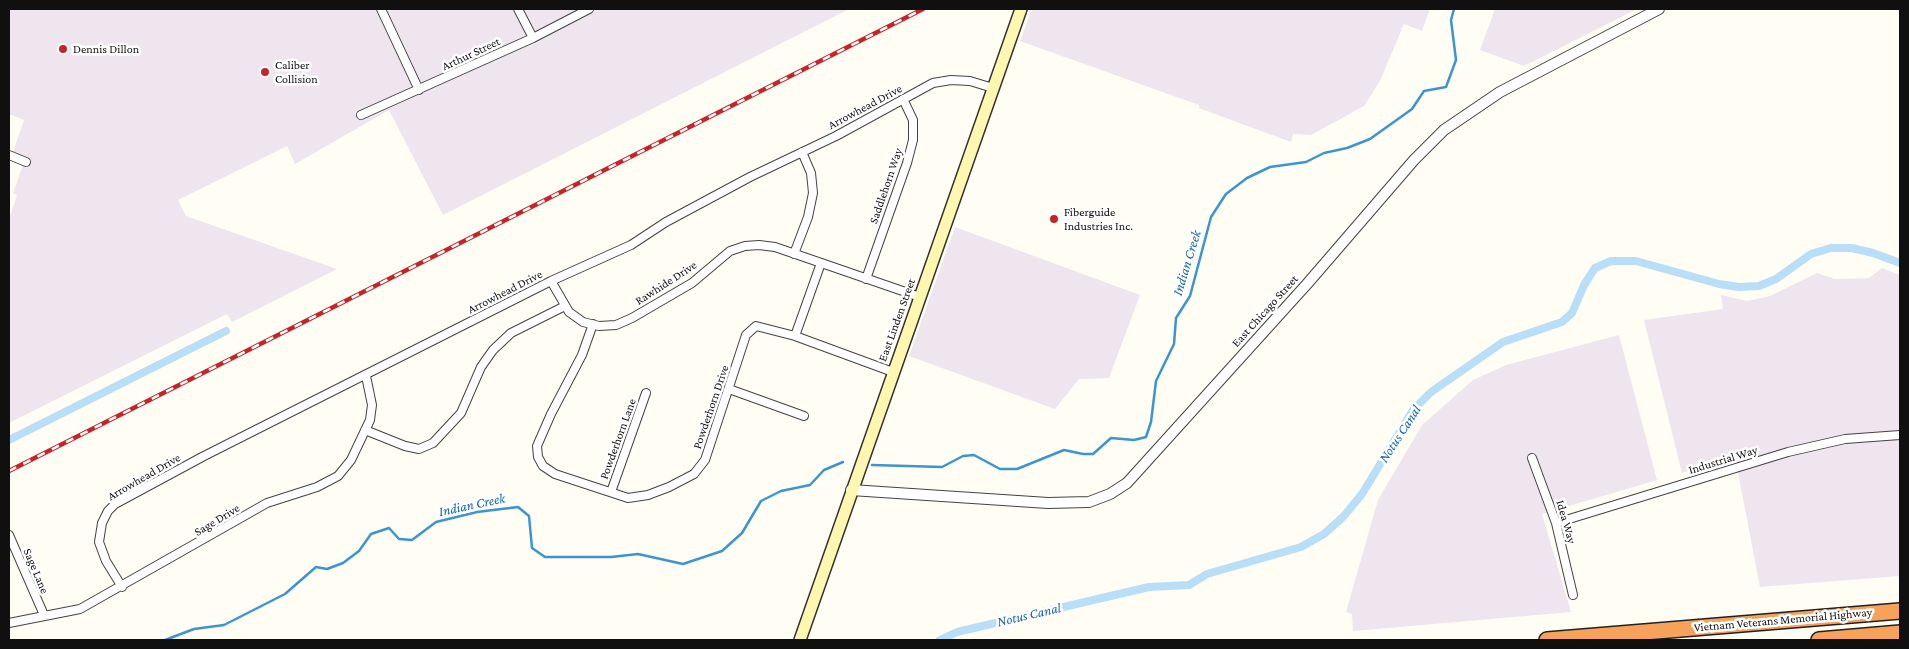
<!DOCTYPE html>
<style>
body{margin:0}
#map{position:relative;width:1909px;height:649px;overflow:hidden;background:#fffdf4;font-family:"Crimson Pro",serif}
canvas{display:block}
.frame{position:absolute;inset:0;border:10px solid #101010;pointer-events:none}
</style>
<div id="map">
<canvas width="1909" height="649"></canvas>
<div class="frame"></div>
</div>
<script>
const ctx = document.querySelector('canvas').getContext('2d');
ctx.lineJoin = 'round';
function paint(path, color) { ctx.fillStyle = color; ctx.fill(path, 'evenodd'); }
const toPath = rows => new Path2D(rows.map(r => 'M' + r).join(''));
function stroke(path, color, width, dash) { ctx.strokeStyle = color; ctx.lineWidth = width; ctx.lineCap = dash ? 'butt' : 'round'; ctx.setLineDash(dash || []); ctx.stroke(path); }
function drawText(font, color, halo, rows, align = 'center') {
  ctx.font = font + ' "Crimson Pro",serif'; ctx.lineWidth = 5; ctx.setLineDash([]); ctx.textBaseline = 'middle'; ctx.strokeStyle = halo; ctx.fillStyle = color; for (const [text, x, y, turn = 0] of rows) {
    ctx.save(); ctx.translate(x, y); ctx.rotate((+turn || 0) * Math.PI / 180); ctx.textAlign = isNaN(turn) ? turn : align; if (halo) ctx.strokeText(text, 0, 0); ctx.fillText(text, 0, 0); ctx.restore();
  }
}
const industrial = toPath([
 [14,9,849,9,443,215,389,110,295,164,287,146,178,200,186,216,337,269,232,322,227,314,9,423,9,219,17,195,13,193,26,157,13,152,24,120,9,114,9,11],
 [1032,9,1430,9,1422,31,1404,24,1380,81,1364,106,1311,135,1293,134,1291,142,1199,108,1199,105,1020,41],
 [1495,9,1637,9,1524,66,1480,50],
 [955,227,1140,295,1109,378,1079,379,1055,409,909,356],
 [1882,268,1900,275,1900,576,1760,587,1735,457,1682,473,1644,320,1723,309,1721,295,1747,301,1770,296,1817,273,1835,279,1869,278],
 [1619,335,1657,480,1542,514,1571,612,1353,631,1352,614,1346,612,1378,500,1422,425,1473,380,1506,365]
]);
const stream = toPath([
 [872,465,942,467,963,456,974,455,1000,469,1017,469,1064,450,1083,454,1093,454,1111,438,1134,440,1146,437,1151,422,1156,381,1174,344,1176,318,1190,296,1211,217,1226,194,1247,178,1270,167,1306,162,1324,153,1347,148,1370,139,1412,109,1424,91,1446,87,1456,60,1451,20,1454,9],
 [165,640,194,629,224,625,285,594,316,567,327,569,343,563,359,551,371,534,389,528,399,539,412,540,436,522,477,512,518,507,529,516,532,548,545,557,611,557,638,554,683,564,722,551,742,533,761,501,781,491,810,485,824,470,843,462]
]);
const canal = toPath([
 [9,440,226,331],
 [940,640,957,632,1149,587,1189,585,1207,574,1301,547,1324,534,1343,517,1362,494,1413,410,1431,392,1503,342,1562,322,1572,313,1584,285,1595,268,1611,261,1636,261,1719,284,1739,287,1759,286,1776,279,1811,254,1831,248,1852,248,1873,253,1900,263]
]);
const minor = toPath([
 [381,9,419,90],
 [518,9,533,38],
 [361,115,533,38,589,9],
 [9,155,26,162],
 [794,254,808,217,813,193,811,173,802,152],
 [866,279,907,163,913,140,913,120,903,99],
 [551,281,569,312,583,322,599,326,616,325,632,318,692,283,730,251,745,246,759,245,775,247,920,297],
 [593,324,582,355,551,414,537,446,538,457,543,466,555,474,628,498,648,495,669,487,694,474,705,460,746,335,756,326,795,336,893,372],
 [795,336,821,263],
 [729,389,804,416],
 [365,430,405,446,419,449,433,443,461,413,481,367,493,350,511,333,565,306],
 [1532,458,1556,523,1573,595],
 [611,492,646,393],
 [1556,523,1788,452,1845,439,1900,435],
 [9,535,44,615],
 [122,587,106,561,99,542,102,523,108,511,115,504,204,456,551,281,631,245,666,222,750,177,836,136,933,83,951,80,970,81,993,88],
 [9,623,80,609,267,503,317,487,338,476,351,460,370,420,372,405,366,376]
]);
const tertiary = toPath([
 [851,490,1048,503,1089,502,1110,494,1127,483,1307,284,1414,160,1444,130,1500,92,1659,9]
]);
const secondary = toPath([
 [800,640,1021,9]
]);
const motorway = toPath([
 [1547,640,1900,611],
 [1819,640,1900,633]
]);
const rail = toPath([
 [9,471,923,9]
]);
const markers = [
 [63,49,5,"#c4252c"],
 [265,72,5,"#c4252c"],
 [1054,219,5,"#c4252c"]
];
const poiNames = [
 ["Dennis Dillon",73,49],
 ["Caliber",275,65],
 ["Collision",275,79],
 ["Fiberguide",1064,212],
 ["Industries Inc.",1064,226]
];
const streetNames = [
 ["Arthur Street",471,54,-25],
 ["Arrowhead Drive",865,107,-28],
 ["Saddlehorn Way",886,186,-71],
 ["Rawhide Drive",666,283,-33],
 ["Arrowhead Drive",505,292,-27],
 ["East Chicago Street",1265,311,-48],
 ["East Linden Street",897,320,-70],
 ["Powderhorn Drive",711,407,-71],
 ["Powderhorn Lane",618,439,-70],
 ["Industrial Way",1723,460,-17],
 ["Arrowhead Drive",144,477,-30],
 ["Sage Drive",217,520,-31],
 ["Idea Way",1566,522,74],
 ["Sage Lane",36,571,67],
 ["Vietnam Veterans Memorial Highway",1783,620,-5]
];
const waterNames = [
 ["Indian Creek",1187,263,-73],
 ["Notus Canal",1400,434,-57],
 ["Indian Creek",472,505,-12],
 ["Notus Canal",1029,615,-13]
];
paint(industrial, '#eee5ef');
stroke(stream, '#3d95d0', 2.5);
stroke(canal, '#b8dff7', 8);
stroke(minor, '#434343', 10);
stroke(tertiary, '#434343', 12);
stroke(secondary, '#323232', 14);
stroke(motorway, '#212121', 18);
stroke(minor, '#fff', 8);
stroke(tertiary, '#fff', 10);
stroke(secondary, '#fff6af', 11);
stroke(motorway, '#f6a25b', 15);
stroke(rail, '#c4252c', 4.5);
stroke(rail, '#fff', 2.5, [8]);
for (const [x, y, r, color] of markers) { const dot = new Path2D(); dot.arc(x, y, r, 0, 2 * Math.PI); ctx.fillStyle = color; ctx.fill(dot); stroke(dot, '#fff', 2); }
drawText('12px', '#101010', '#fff', poiNames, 'left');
drawText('12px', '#101010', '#fff', streetNames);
drawText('italic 14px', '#1667a6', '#fff', waterNames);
</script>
